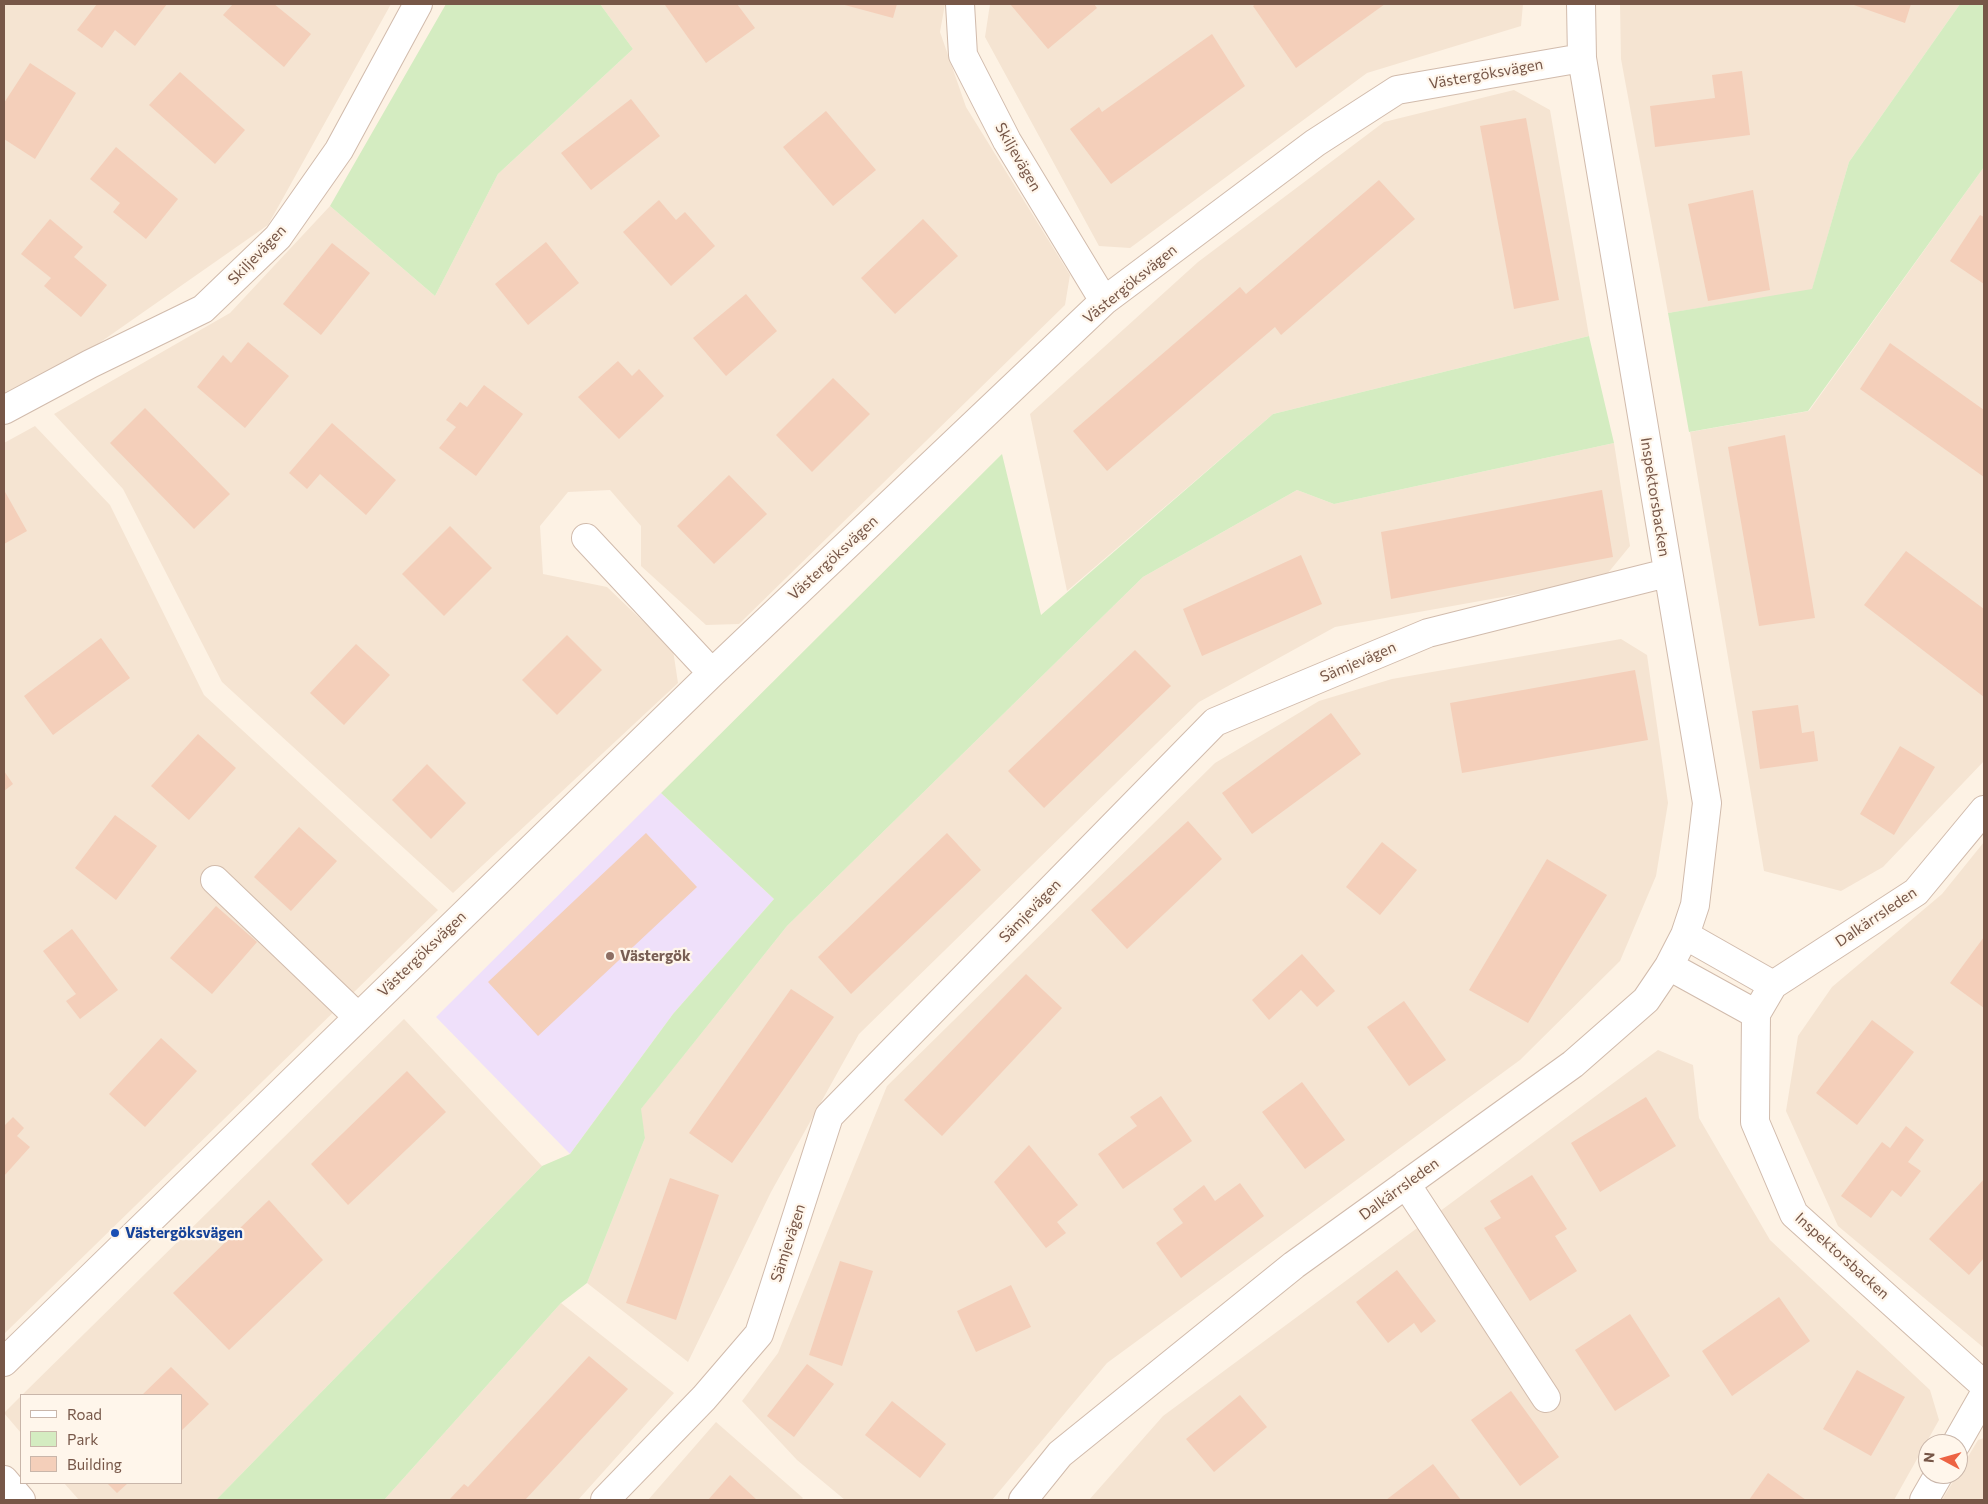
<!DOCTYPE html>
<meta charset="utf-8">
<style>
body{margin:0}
#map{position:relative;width:1988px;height:1504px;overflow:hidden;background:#fdf2e4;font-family:Commissioner,sans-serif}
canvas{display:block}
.frame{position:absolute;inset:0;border:5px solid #775748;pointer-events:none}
.legend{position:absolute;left:20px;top:1394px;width:162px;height:90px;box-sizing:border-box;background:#fff6eb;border:1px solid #c9b6aa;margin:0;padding:6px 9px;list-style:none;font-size:15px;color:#775748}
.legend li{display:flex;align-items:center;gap:10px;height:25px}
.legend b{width:25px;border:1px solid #c9b6aa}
.north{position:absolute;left:1918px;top:1434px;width:50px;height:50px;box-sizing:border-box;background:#fff6eb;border:1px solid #c9b6aa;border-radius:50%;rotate:276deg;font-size:14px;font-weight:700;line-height:20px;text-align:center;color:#775748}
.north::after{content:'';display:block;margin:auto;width:18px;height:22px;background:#ed6343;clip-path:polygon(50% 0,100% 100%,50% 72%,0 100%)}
</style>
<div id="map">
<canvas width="1988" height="1504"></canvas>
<div class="frame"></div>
<ul class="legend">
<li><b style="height:6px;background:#fff"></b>Road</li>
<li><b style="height:14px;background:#d4ecc1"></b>Park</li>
<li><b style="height:14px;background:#f4cfba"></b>Building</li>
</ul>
<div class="north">N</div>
</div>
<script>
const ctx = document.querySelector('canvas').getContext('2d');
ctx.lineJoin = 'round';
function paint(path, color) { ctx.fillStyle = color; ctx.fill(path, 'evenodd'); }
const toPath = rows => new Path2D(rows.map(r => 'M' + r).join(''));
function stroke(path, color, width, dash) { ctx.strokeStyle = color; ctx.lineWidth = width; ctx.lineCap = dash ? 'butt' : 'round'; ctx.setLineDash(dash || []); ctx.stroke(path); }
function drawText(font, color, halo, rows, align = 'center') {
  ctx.font = font + ' Commissioner,sans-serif'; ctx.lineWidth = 4.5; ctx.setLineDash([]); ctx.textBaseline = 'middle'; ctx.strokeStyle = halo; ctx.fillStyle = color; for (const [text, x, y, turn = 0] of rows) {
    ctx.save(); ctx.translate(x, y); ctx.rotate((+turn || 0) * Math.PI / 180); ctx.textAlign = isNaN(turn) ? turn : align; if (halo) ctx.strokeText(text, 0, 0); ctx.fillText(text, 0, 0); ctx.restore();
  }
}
const residential = toPath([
 [4,4,391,4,268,225,82,355,4,393],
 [600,4,945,4,940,32,966,107,1070,275,1065,305,739,624,706,625,641,566,641,526,610,490,568,492,540,526,543,574,607,587,673,650,678,683,453,893,222,682,123,489,54,414,230,313,330,206,435,296,498,174,633,49],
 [990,4,1523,4,1521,26,1367,73,1130,248,1099,246,985,37],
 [1620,4,1960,4,1849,162,1812,290,1668,313,1621,59],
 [1514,90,1550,110,1589,336,1273,414,1067,591,1030,414,1198,262,1384,122],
 [1984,167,1984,761,1883,867,1841,891,1764,871,1690,432,1809,411],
 [35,426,110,505,204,695,438,910,4,1334,4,443],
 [1614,443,1630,546,1603,579,1335,627,1199,702,859,1034,771,1192,688,1362,587,1283,645,1138,640,1110,787,926,1143,577,1297,490,1334,504],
 [1621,639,1647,655,1668,803,1656,876,1620,961,1520,1060,1107,1363,992,1500,845,1500,797,1460,742,1401,778,1353,887,1086,1215,763,1319,701,1392,679],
 [1984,842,1984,1348,1838,1226,1786,1111,1798,1036,1832,987,1942,894],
 [404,1019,542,1166,216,1500,79,1500,64,1483,181,1483,181,1395,22,1395],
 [1658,1050,1693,1065,1699,1118,1770,1240,1930,1390,1939,1420,1894,1500,1089,1500,1163,1416],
 [561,1303,674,1393,578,1500,384,1500],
 [21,1396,21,1433,4,1413],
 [716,1422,803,1498,801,1500,648,1500],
 [1984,1438,1984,1500,1942,1500,1978,1440]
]);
const education = toPath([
 [661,793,774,899,673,1014,570,1154,436,1017]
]);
const green = toPath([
 [446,4,600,4,633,49,498,174,435,296,330,206],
 [1960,4,1984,4,1984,167,1808,411,1689,432,1668,313,1812,289,1849,162],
 [1589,336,1614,443,1334,504,1297,490,1143,577,787,926,641,1109,645,1138,587,1283,561,1303,384,1500,216,1500,542,1166,570,1154,673,1014,774,899,661,793,1002,454,1041,615,1273,414]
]);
const building = toPath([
 [97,4,167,4,135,46,115,30,102,48,77,30],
 [233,4,274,4,311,34,284,67,223,15],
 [667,4,737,4,755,28,706,63,665,5],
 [841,4,897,4,893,18],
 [1010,4,1094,4,1097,8,1048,49],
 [1256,4,1385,4,1296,68,1253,6],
 [1851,4,1911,4,1905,23],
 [1212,34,1245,86,1111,184,1070,129,1099,107,1102,112],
 [30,63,76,93,35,159,4,139,4,103],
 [1742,71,1750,135,1655,147,1650,106,1715,98,1712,75],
 [180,72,245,130,215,164,149,105],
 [631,99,660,136,591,190,561,153],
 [826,111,876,170,833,206,783,147],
 [1526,118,1559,300,1514,309,1480,126],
 [116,147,178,199,146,239,113,212,120,203,90,179],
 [1379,180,1415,219,1281,335,1275,327,1107,471,1073,431,1240,287,1246,294],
 [1753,190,1770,290,1708,301,1688,204],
 [659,200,676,220,685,212,715,246,671,286,623,232],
 [1980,215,1984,217,1984,284,1950,261],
 [50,219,83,247,74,257,107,285,81,317,44,286,51,278,21,254],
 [923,219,958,256,895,314,861,278],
 [546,242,579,283,528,325,495,284],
 [332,243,370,273,321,335,283,304],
 [746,294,777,331,726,376,693,338],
 [248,342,289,376,245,428,197,387,223,355,231,363],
 [1890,343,1984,410,1984,477,1860,389],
 [618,361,632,376,639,369,664,396,619,439,578,397],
 [833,378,870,414,812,472,776,435],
 [484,385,523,414,476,476,439,448,456,427,446,420,460,402,467,407],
 [145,408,230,494,194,529,110,443],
 [332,423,396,480,366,515,320,474,307,489,289,473],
 [1785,435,1815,618,1759,626,1728,447],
 [729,475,767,514,714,564,677,526],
 [4,490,27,531,4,544],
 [1602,490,1613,557,1391,599,1381,532],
 [450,526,492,568,444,616,402,574],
 [1906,551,1984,609,1984,697,1864,605],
 [1301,555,1322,604,1202,656,1183,609],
 [567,635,602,670,557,715,522,680],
 [101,638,130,678,53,735,24,696],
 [356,644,390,675,344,725,310,693],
 [1135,650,1171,686,1044,808,1008,771],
 [1635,670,1648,740,1462,773,1450,703],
 [1798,705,1802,733,1814,731,1818,761,1760,769,1752,711],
 [1331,713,1361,754,1252,834,1222,793],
 [198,734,236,768,189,820,151,786],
 [1900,746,1935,767,1894,835,1860,814],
 [427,764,466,803,431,839,392,800],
 [4,771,13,784,4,791],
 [115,815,157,846,116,900,75,868],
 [1188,821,1222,859,1127,949,1091,910],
 [299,827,337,861,291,911,254,877],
 [646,833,697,887,538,1036,488,982],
 [947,833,981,870,851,994,818,957],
 [1382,842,1417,870,1380,915,1346,887],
 [1547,859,1607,895,1528,1023,1469,990],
 [216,906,257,942,212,994,170,958],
 [72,929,118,990,80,1019,66,1001,76,994,43,951],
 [1984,937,1984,1008,1950,983],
 [1302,954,1335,991,1317,1007,1301,990,1269,1020,1252,1000],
 [1026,974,1062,1008,942,1136,904,1100],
 [791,989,834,1017,732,1163,689,1133],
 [1404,1001,1446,1060,1409,1086,1367,1027],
 [1872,1020,1914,1052,1857,1125,1816,1093],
 [161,1038,197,1071,145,1127,109,1094],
 [407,1071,446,1112,348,1205,311,1164],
 [1302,1082,1345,1140,1305,1169,1262,1112],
 [1161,1096,1192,1141,1123,1189,1098,1154,1137,1126,1130,1117],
 [1646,1097,1676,1146,1600,1192,1571,1143],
 [13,1117,24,1128,17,1136,30,1147,4,1176,4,1124,5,1125],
 [1906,1126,1924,1140,1908,1162,1921,1171,1901,1197,1892,1190,1871,1218,1841,1196,1882,1142,1890,1148],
 [1029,1145,1078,1205,1057,1222,1066,1233,1046,1248,994,1182],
 [1532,1175,1567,1229,1555,1236,1577,1271,1530,1301,1484,1228,1501,1218,1490,1201],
 [670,1178,719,1195,676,1320,626,1303],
 [1984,1179,1984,1258,1969,1275,1929,1239],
 [1240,1183,1264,1216,1181,1278,1156,1243,1183,1223,1173,1209,1204,1185,1215,1201],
 [269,1200,323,1260,229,1350,173,1293],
 [840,1261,873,1271,842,1366,809,1355],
 [1397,1270,1436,1321,1421,1333,1414,1323,1388,1343,1356,1302],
 [1011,1285,1031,1327,976,1352,957,1311],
 [1779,1297,1810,1341,1732,1396,1702,1351],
 [1630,1314,1670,1376,1615,1411,1575,1350],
 [589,1356,628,1389,525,1500,449,1500,464,1484,468,1487],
 [807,1364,834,1384,794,1437,767,1416],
 [171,1367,209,1404,181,1431,181,1395,142,1395],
 [1857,1370,1905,1397,1871,1456,1823,1429],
 [1511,1391,1559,1457,1520,1486,1471,1420],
 [1240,1395,1267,1427,1214,1472,1186,1439],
 [892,1401,946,1444,920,1478,865,1435],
 [1433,1464,1461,1500,1386,1500],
 [1768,1473,1806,1500,1749,1500],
 [730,1475,757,1500,708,1500],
 [107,1483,128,1483,117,1493]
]);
const minor = toPath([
 [960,4,963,55,1007,141,1104,301],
 [4,410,90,364,203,309,278,237,339,150,418,4],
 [586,538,712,673],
 [1984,810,1916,892,1773,985,1756,1014,1755,1122,1794,1214,1984,1385],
 [215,880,358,1017],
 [1685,935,1773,985],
 [1669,966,1756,1014],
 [1406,1184,1546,1398],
 [4,1362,712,673,1104,301,1315,143,1397,90,1582,58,1581,4],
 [1956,1444,1984,1395],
 [4,1480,21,1500],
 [605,1500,704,1398,759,1334,829,1116,1215,722,1428,633,1667,573],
 [1023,1500,1060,1454,1294,1265,1573,1064,1646,1000,1669,966,1685,935,1695,905,1707,803,1582,58],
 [1924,1500,1939,1474]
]);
const markers = [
 [610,956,5,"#8d6e63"],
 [115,1233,5,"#1a4fb4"]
];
const streetNames = [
 ["Västergöksvägen",1486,74,-10],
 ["Skiljevägen",1018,157,60],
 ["Skiljevägen",257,255,-46],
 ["Västergöksvägen",1130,284,-39],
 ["Inspektorsbacken",1655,497,81],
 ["Västergöksvägen",833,558,-43],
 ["Sämjevägen",1358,662,-23],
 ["Sämjevägen",1030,911,-46],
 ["Dalkärrsleden",1876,917,-34],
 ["Västergöksvägen",422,954,-44],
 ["Dalkärrsleden",1399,1189,-36],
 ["Sämjevägen",788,1243,-72],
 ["Inspektorsbacken",1842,1256,42]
];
const educationNames = [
 ["Västergök",620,956]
];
const transitNames = [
 ["Västergöksvägen",125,1233]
];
paint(residential, '#f5e4d2');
paint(education, '#efe0fa');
paint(green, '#d4ecc1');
paint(building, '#f4cfba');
stroke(minor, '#d1bbac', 30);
stroke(minor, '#fff', 28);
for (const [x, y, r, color] of markers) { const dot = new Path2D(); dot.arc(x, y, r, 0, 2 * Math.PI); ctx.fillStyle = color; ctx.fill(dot); stroke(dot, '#fff6eb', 2); }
drawText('15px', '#775748', '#fff6eb', streetNames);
drawText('bold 15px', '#785e54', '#fff6eb', educationNames, 'left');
drawText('bold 15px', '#164399', '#fff6eb', transitNames, 'left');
</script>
